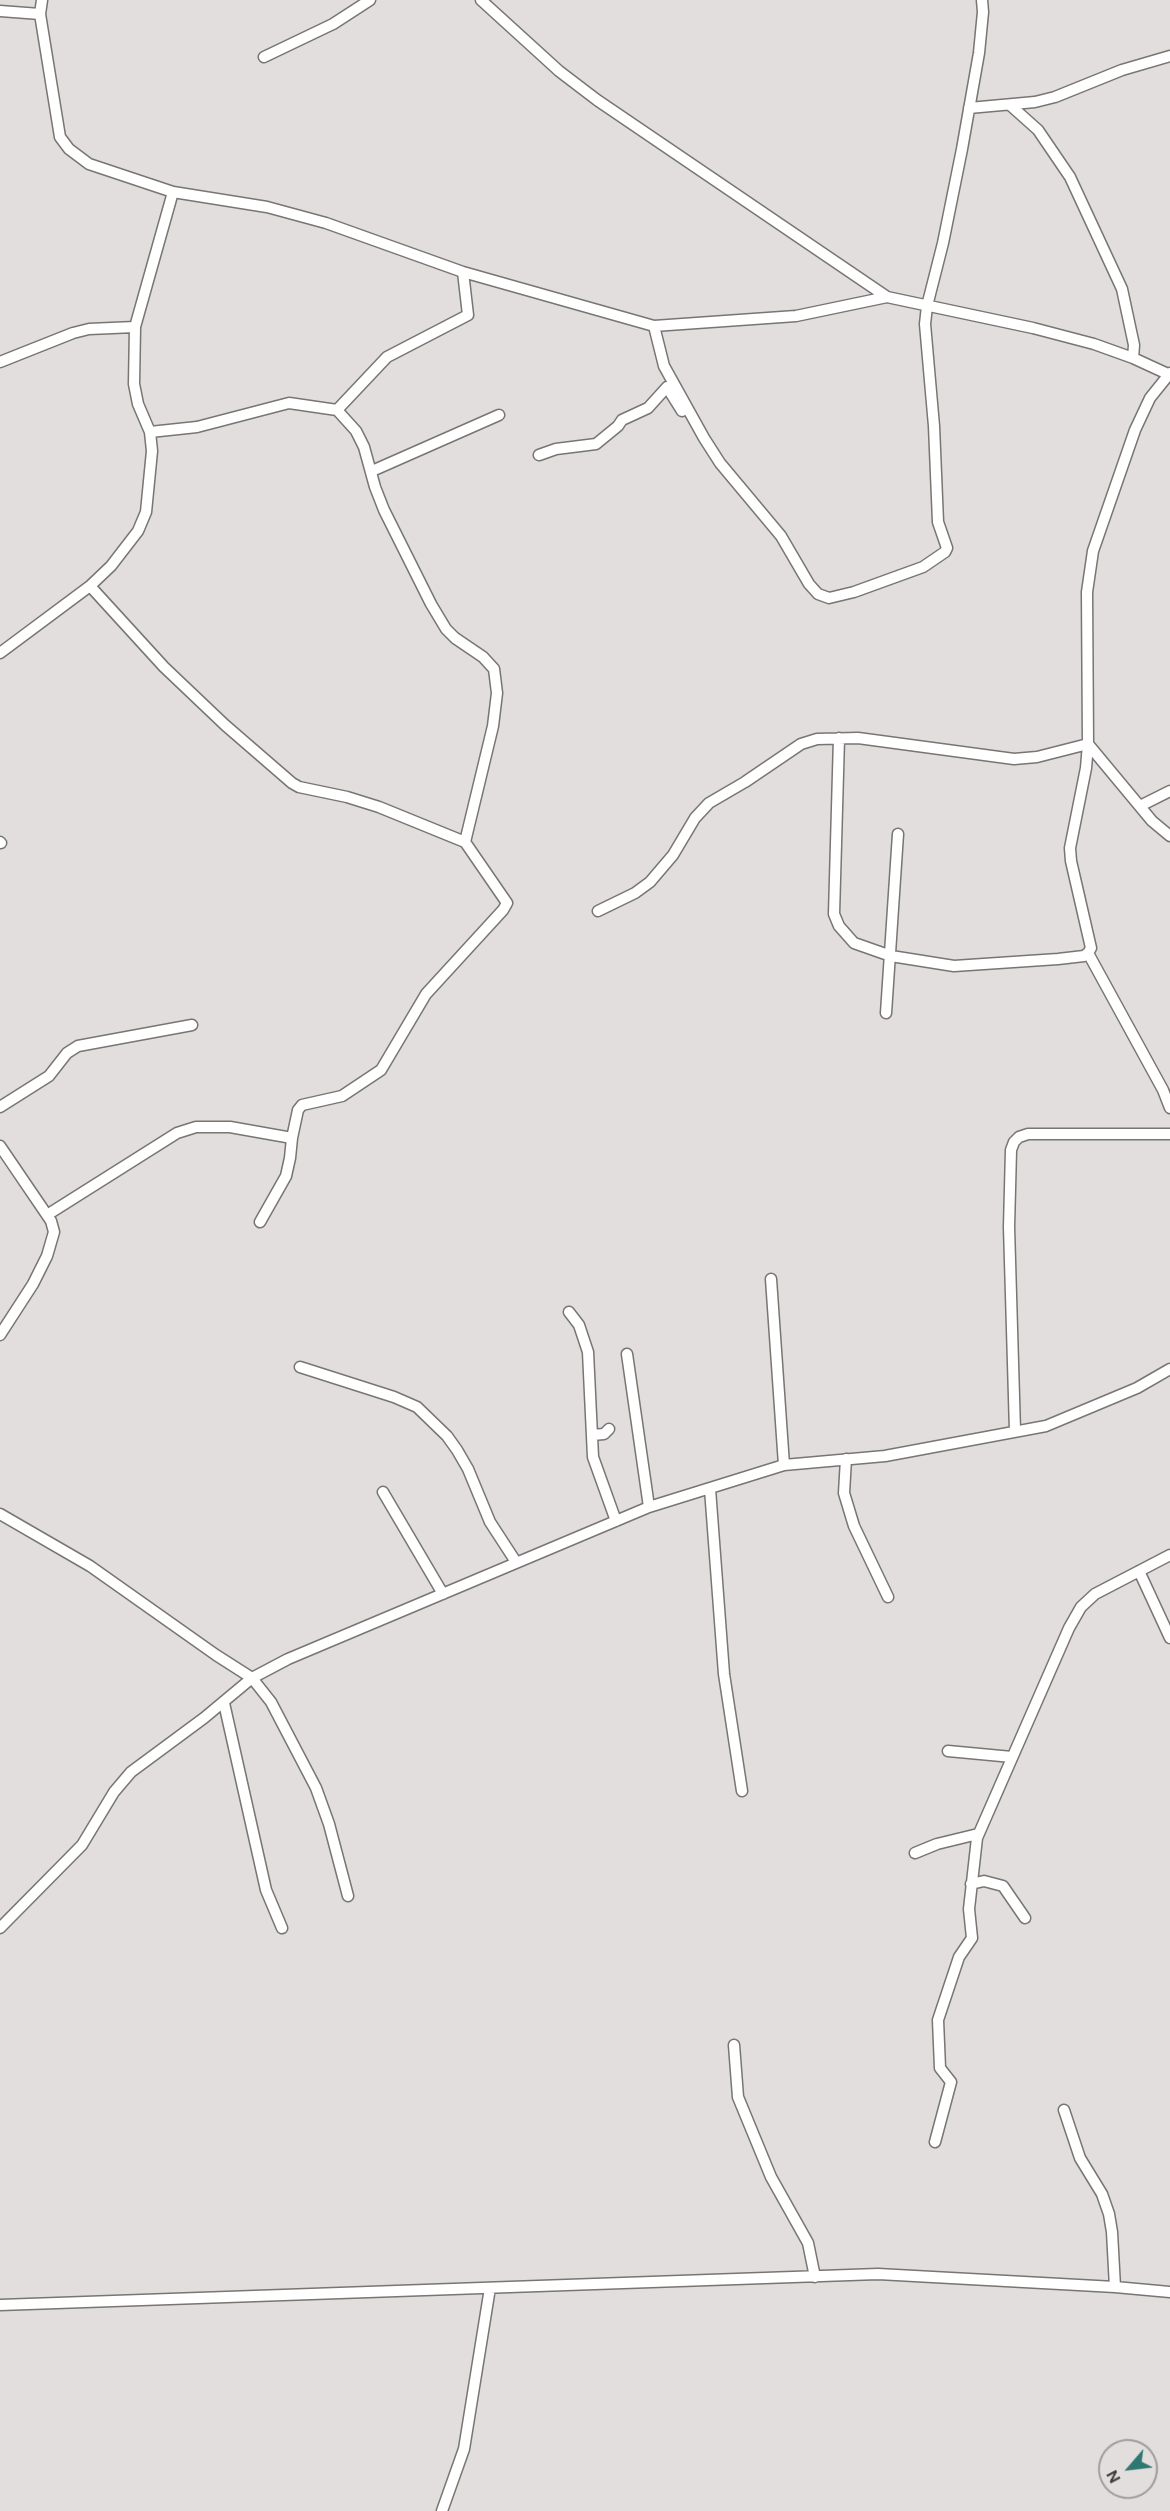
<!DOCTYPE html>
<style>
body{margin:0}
#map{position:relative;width:1170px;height:2511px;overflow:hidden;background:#e2dedd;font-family:"DM Sans",sans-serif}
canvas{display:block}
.north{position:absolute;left:1098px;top:2439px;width:60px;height:60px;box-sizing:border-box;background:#e2dedd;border:2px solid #a09d9d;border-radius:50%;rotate:242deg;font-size:16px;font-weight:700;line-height:24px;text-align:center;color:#3e3c3c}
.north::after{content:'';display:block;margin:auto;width:21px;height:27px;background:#2f7771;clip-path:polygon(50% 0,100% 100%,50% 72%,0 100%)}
</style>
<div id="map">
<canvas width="1170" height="2511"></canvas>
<div class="north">N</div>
</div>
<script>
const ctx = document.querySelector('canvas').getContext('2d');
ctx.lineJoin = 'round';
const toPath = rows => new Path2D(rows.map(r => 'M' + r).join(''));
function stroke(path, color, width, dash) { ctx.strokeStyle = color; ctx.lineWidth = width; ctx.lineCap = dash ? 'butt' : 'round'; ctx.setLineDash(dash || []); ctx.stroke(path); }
const minor = toPath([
 [42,0,40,14,60,137,69,149,89,164,173,192],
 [481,0,559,71,597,100,887,297,1033,328,1094,344,1133,358,1170,375],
 [0,11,40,14],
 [264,57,333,24,370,0],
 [1010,105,1038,130,1070,177,1122,289,1134,345,1133,358],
 [969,108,1035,102,1055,97,1122,70,1170,56],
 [654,326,664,366,704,438,720,463,781,536,809,584,818,594,829,598,854,592,923,567,945,552,947,548,938,522,934,426,925,324,927,306,943,243,962,149,979,53,983,12,982,0],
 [0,362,73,333,89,329,135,327],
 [1170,373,1150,398,1135,430,1093,551,1087,592,1088,744,1086,768,1070,848,1071,861,1091,948,1088,953,1163,1090,1170,1108],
 [337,410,387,357,468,315,463,272],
 [150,432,197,427,289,403,337,410,356,431,364,447,375,487,384,510,431,604,446,629,455,638,483,657,494,669,497,693,493,726,465,842],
 [539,455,556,449,596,444,618,426,622,420,648,408,667,387,682,411,684,409],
 [372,471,499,415],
 [90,586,164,667,225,725,292,783,299,787,347,797,379,807,465,842,507,903,503,910,426,994,381,1070,342,1096,302,1105,298,1110,292,1138,290,1158,286,1176,260,1222],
 [0,653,90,586,111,566,138,531,146,512,152,451,150,432,138,404,134,384,135,327,173,192,267,207,326,223,463,272,654,326,796,316,887,297],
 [839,738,834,914,839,926,854,943,891,956,954,966,1058,959,1084,956,1088,953],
 [1140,806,1170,791],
 [0,842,1,843],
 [598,911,635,893,650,882,673,855,695,818,709,803,745,782,801,744,817,739,858,738,1014,759,1037,757,1088,744,1152,821,1170,836],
 [886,1013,898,834],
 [0,1107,49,1076,67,1053,78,1046,192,1025],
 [0,1146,51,1221,54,1232,47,1256,33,1284,0,1335],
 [47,1215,177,1133,196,1127,230,1127,292,1138],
 [771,1279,784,1465],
 [569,1312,579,1325,588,1352,593,1457,616,1521],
 [627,1354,649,1507],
 [300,1367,394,1397,417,1407,447,1436,457,1450,468,1469,490,1522,516,1562],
 [1015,1431,1009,1227,1011,1150,1014,1142,1019,1137,1028,1134,1170,1134],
 [592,1435,604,1434,609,1429],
 [846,1459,844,1493,854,1526,888,1597],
 [710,1489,724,1674,742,1791],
 [383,1492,443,1594],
 [0,1514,90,1566,216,1655,252,1678,271,1702,316,1788,329,1824,348,1896],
 [1139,1571,1170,1638],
 [224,1703,266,1890,282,1928],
 [948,1751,1012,1757],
 [915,1853,937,1844,978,1834],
 [971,1884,984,1881,1003,1886,1025,1918],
 [0,1928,82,1845,114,1792,131,1772,204,1718,252,1678,288,1659,649,1507,784,1465,885,1456,1046,1426,1137,1388,1170,1369],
 [734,2045,738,2097,771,2177,808,2243,815,2277],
 [1064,2110,1080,2158,1102,2194,1109,2214,1112,2232,1115,2287],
 [935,2142,951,2082,940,2068,938,2020,959,1957,972,1938,969,1909,977,1838,1069,1628,1081,1607,1095,1594,1170,1555],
 [0,2305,878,2274,1115,2287,1170,2292],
 [442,2511,464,2449,490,2288]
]);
stroke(minor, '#787573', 13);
stroke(minor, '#fff', 10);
</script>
